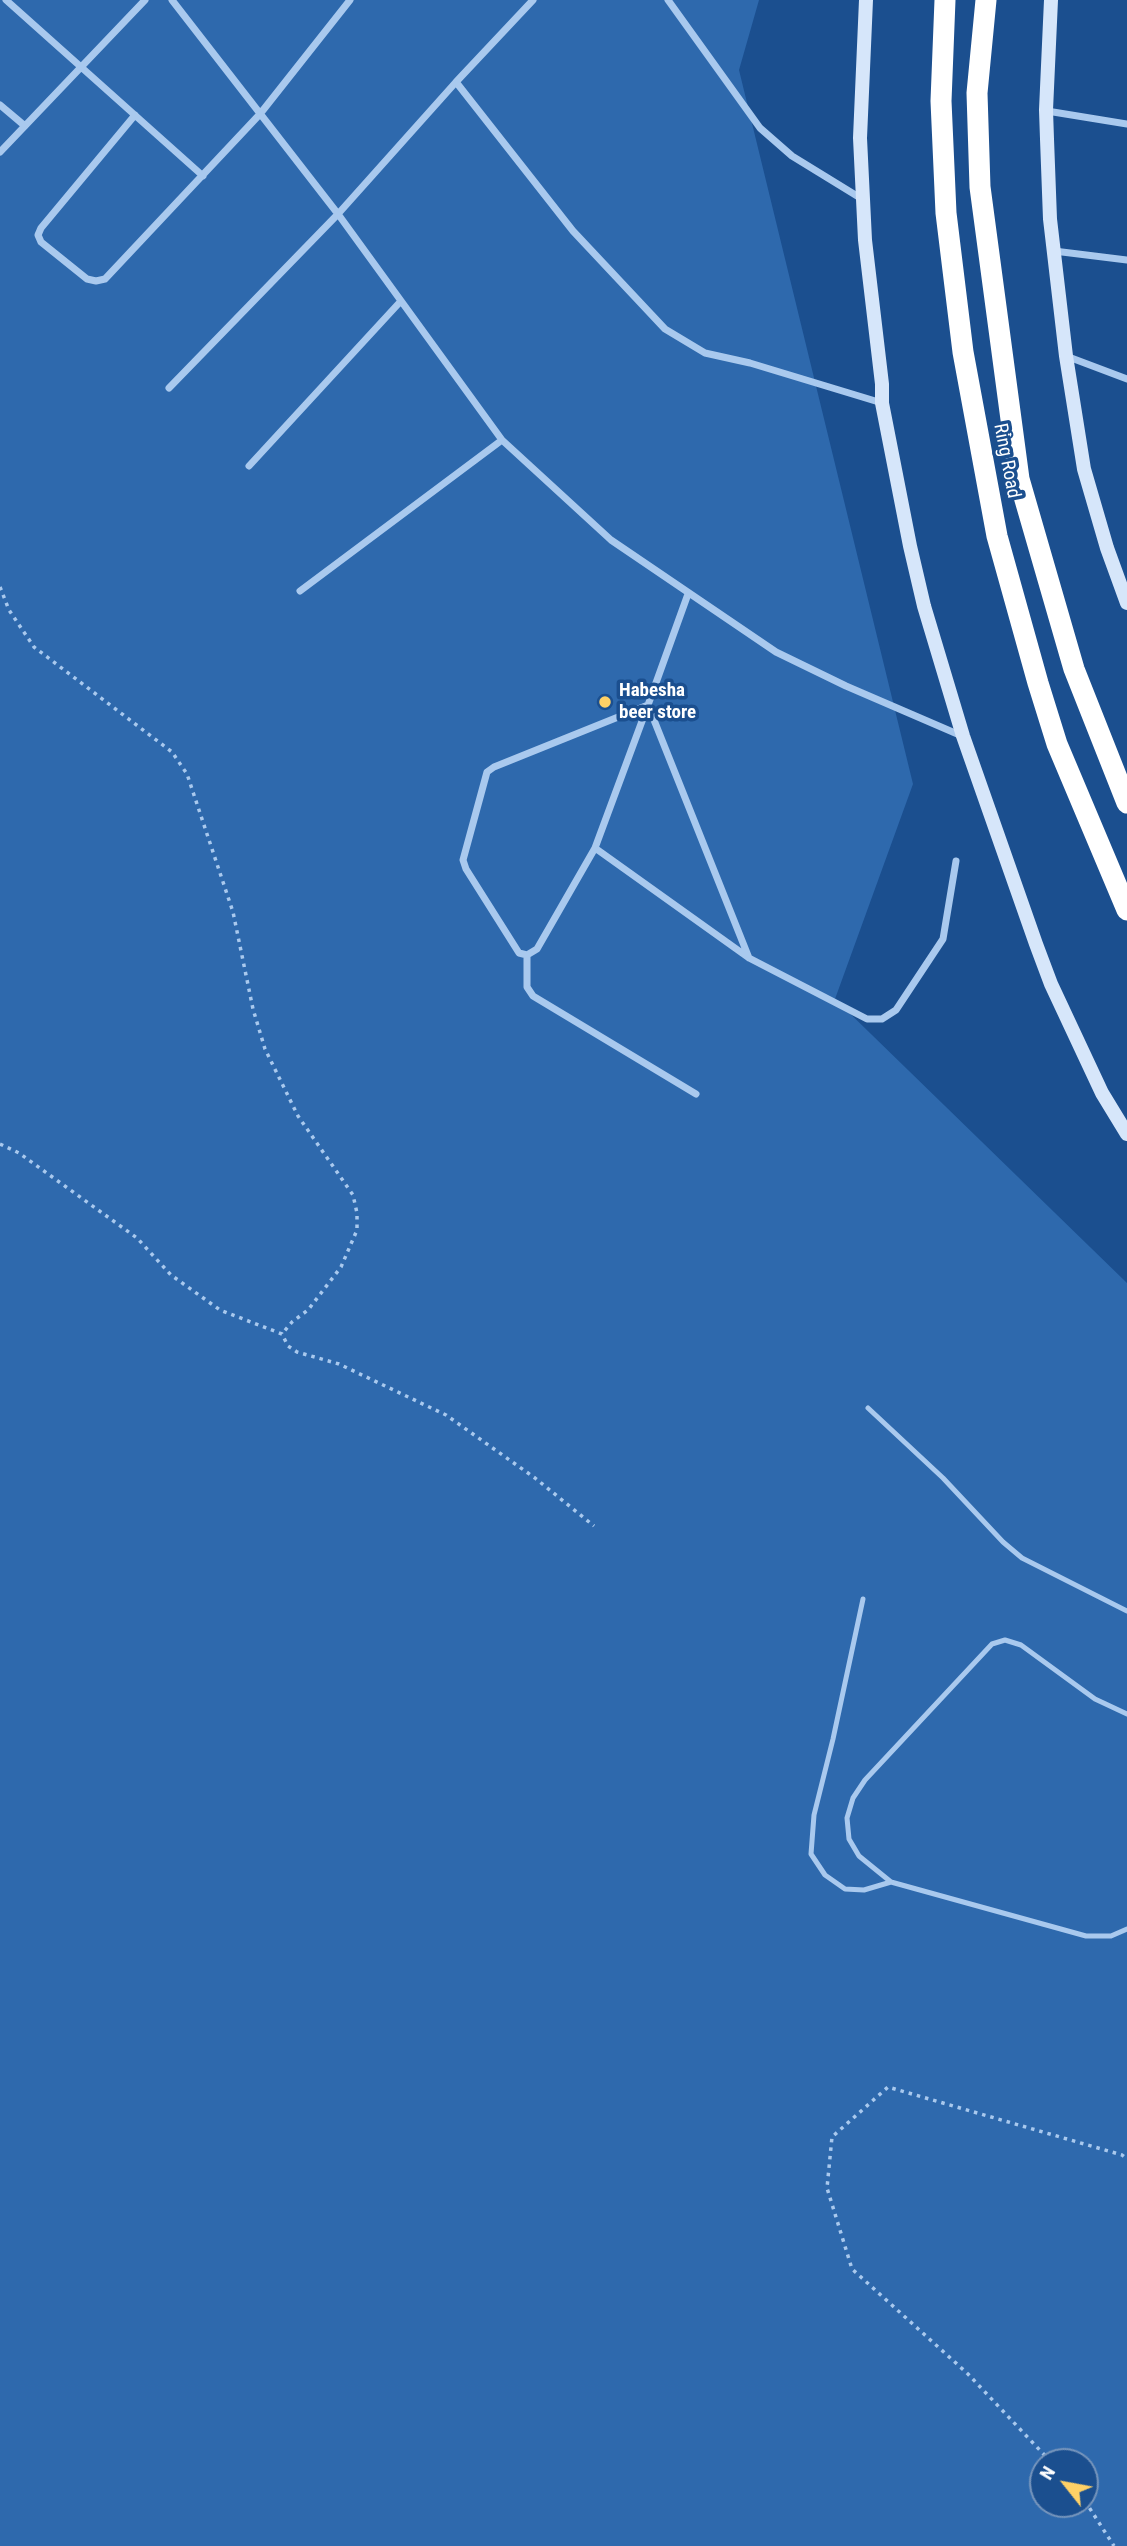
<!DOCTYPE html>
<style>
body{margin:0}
#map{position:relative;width:1127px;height:2546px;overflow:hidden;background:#1b4f8f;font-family:"Roboto Condensed",sans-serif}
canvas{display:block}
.north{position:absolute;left:1029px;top:2448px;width:70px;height:70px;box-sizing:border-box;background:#1b4f8f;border:2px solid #7695bc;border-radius:50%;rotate:301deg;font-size:19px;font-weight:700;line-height:28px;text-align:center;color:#fff}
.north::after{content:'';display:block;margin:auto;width:24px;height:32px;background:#ffd166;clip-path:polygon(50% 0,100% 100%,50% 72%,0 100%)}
</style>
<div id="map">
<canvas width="1127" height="2546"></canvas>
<div class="north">N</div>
</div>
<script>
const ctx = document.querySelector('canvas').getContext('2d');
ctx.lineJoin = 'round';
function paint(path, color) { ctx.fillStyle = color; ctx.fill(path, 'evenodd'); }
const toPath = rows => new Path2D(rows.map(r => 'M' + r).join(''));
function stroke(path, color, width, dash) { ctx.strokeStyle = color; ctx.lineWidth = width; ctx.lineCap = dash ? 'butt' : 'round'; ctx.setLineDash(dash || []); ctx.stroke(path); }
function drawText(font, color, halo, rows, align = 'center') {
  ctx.font = font + ' "Roboto Condensed",sans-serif'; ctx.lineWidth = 7; ctx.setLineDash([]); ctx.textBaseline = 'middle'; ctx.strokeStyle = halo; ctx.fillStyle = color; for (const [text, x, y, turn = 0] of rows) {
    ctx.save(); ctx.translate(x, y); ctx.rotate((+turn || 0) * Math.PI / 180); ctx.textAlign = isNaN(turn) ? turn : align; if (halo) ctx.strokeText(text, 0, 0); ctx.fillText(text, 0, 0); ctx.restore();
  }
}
const green = toPath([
 [0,0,759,0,739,70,913,784,835,999,1127,1283,1127,2546,0,2546],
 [1043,2462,1085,2462,1085,2504,1043,2504]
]);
const path = toPath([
 [0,587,9,610,34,647,172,752,187,774,233,912,253,1009,265,1049,298,1116,353,1195,357,1213,357,1230,341,1267,308,1310,292,1322,282,1334],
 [0,1144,19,1153,137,1238,171,1275,220,1310,282,1334,288,1346,297,1352,339,1364,446,1415,535,1478,594,1526],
 [1051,2462,968,2374,852,2269,827,2188,832,2137,888,2087,1122,2155,1127,2159],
 [1085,2501,1114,2546]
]);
const lane = toPath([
 [868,1408,943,1478,1003,1542,1022,1558,1127,1611],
 [863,1599,833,1739,814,1815,811,1854,825,1875,845,1889,864,1890,891,1882],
 [1127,1714,1095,1699,1021,1645,1005,1640,992,1644,865,1780,853,1798,847,1818,849,1839,859,1856,891,1882,1086,1936,1111,1936,1127,1929]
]);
const street = toPath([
 [6,0,203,176],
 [172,0,338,214,502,440,611,540,776,652,846,686,962,736],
 [668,0,760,128,792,156,862,199],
 [456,82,573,231,665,329,705,353,750,363,882,403],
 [0,105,25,126],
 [1047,111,1127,124],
 [135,115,41,228,38,235,41,242,87,279,96,281,105,279,260,114,350,0],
 [0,152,145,0],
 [1054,251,1127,260],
 [1066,356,1127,379],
 [169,388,338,214,456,82,533,0],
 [249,466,400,302],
 [300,591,502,440],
 [688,594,648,705,595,848,537,949,527,955,519,953,466,869,463,860,487,772,494,767,648,705,749,958],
 [595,848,749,958,867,1019,882,1019,896,1010,943,939,956,861],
 [527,955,527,987,533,996,696,1094]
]);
const secondary = toPath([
 [866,0,860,138,865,240,882,384,882,403,910,546,924,606,963,736,1036,944,1051,984,1080,1046,1102,1093,1127,1134],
 [1051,0,1046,110,1047,139,1050,219,1066,356,1084,469,1107,548,1127,603]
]);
const highway = toPath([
 [945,0,941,101,946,213,963,352,997,536,1038,683,1057,744,1127,910],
 [986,0,977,93,980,187,1019,479,1074,669,1127,803]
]);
const markers = [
 [605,702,7,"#ffd166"]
];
const streetNames = [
 ["Ring Road",1006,461,79]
];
const poiNames = [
 ["Habesha",619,691],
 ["beer store",619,713]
];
paint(green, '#2e69ad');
stroke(path, '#a9c9ee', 3.5, [3.5, 5]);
stroke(lane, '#a9c9ee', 5);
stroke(street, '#a9c9ee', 7);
stroke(secondary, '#d6e6fa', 14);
stroke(highway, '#fff', 21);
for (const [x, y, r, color] of markers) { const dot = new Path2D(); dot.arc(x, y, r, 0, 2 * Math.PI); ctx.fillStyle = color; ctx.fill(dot); stroke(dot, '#1b4f8f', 2.5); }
drawText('19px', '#fff', '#1b4f8f', streetNames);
drawText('bold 19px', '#fff', '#1b4f8f', poiNames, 'left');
</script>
